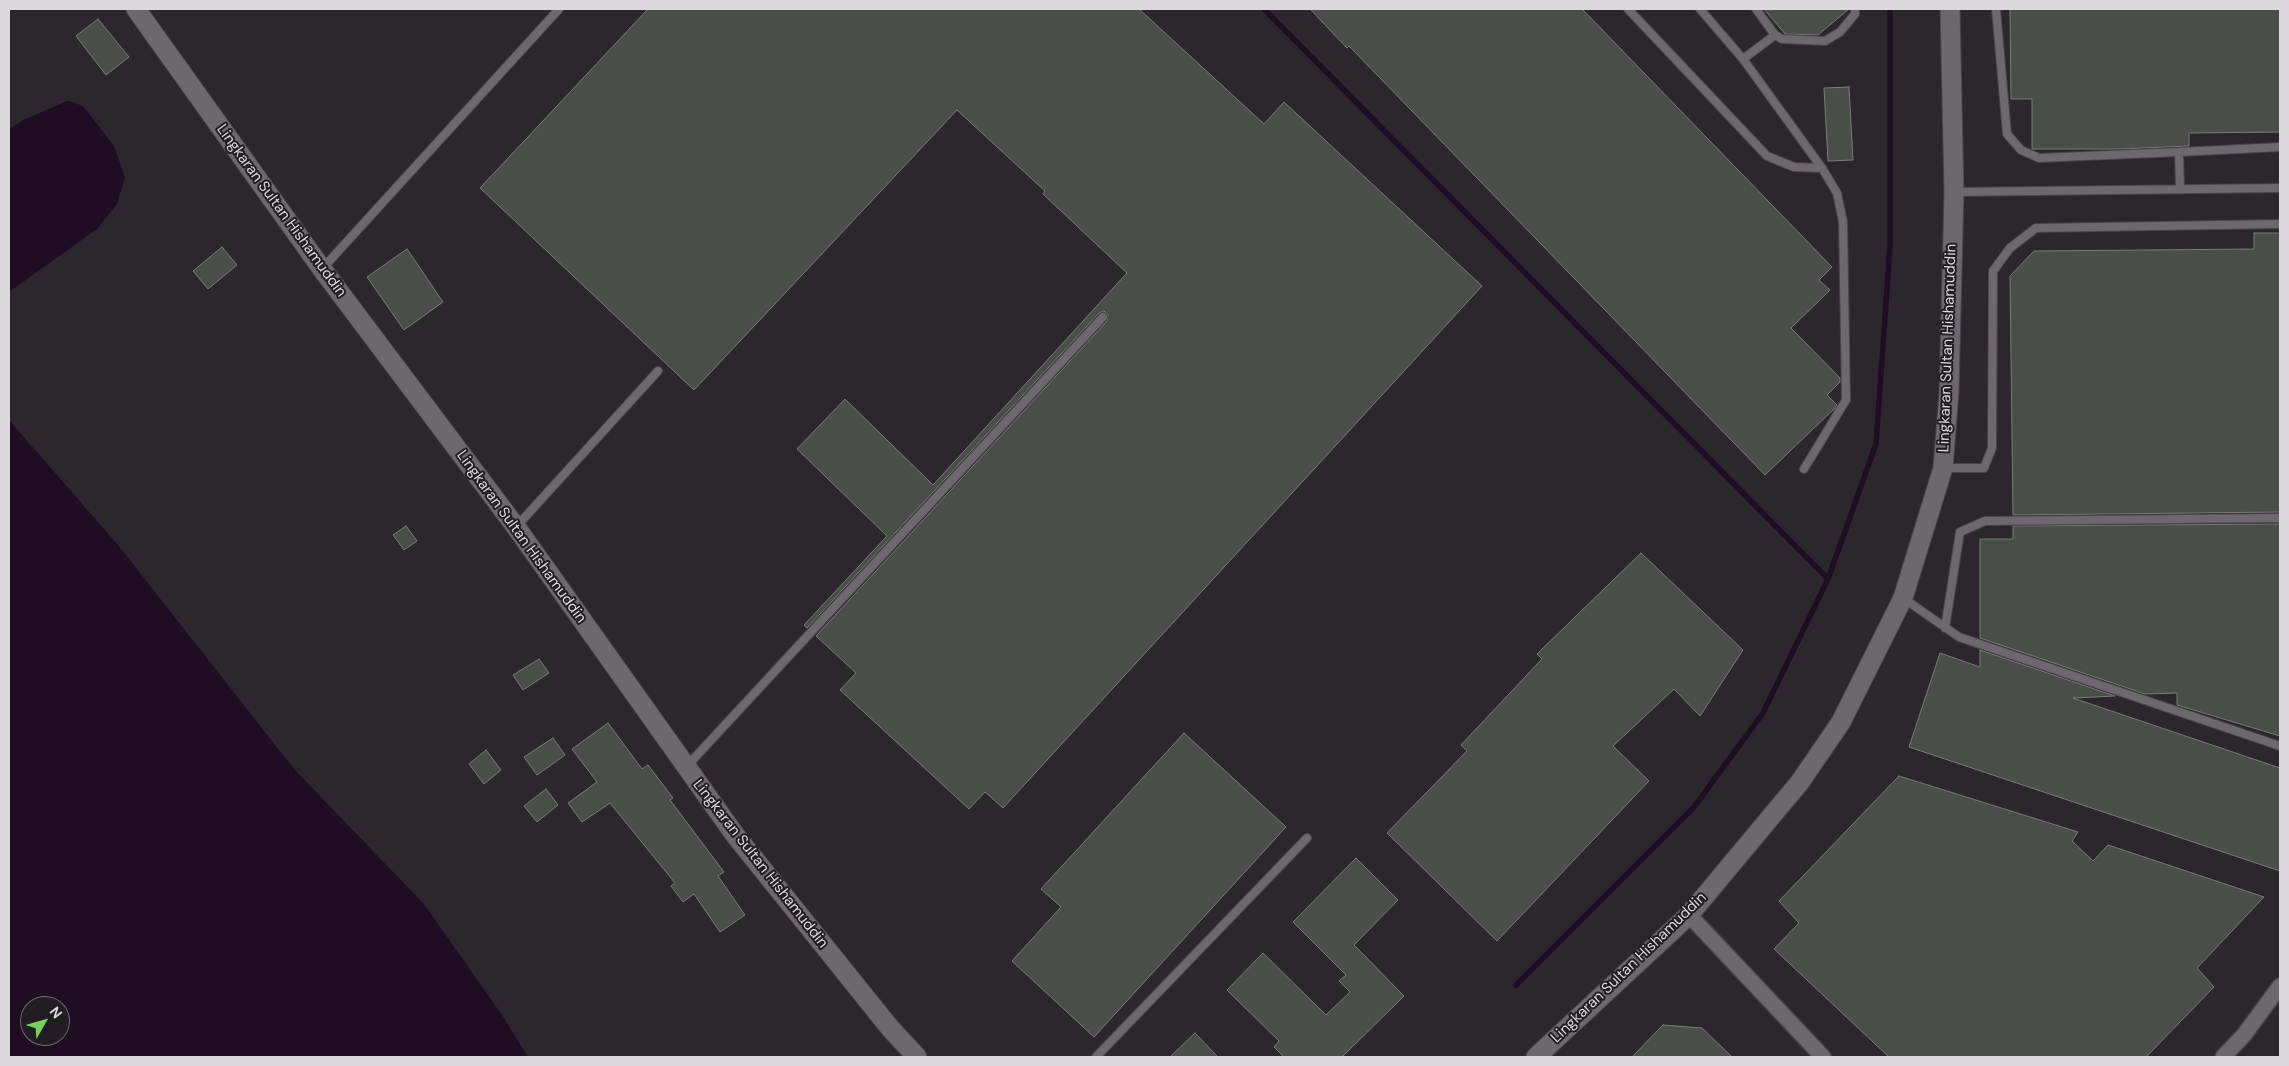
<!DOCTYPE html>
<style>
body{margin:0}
#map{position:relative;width:2289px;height:1066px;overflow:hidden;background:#2c272d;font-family:"DM Sans",sans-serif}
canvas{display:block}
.frame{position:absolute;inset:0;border:10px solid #dcd9dd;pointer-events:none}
.north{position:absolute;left:20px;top:996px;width:50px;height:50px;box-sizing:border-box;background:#221d23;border:1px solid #6c686d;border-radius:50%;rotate:52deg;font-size:14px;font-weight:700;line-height:20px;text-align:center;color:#dcd9dd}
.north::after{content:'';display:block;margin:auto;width:18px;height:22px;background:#75d25b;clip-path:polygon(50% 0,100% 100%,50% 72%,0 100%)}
</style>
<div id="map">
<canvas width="2289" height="1066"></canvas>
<div class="frame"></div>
<div class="north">N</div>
</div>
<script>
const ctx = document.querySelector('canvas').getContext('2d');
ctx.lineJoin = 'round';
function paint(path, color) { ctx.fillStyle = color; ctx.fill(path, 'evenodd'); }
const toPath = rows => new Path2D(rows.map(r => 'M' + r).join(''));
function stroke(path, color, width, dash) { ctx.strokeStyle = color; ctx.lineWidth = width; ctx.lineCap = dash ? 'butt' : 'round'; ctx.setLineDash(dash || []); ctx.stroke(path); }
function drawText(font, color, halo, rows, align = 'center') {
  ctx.font = font + ' "DM Sans",sans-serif'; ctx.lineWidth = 4; ctx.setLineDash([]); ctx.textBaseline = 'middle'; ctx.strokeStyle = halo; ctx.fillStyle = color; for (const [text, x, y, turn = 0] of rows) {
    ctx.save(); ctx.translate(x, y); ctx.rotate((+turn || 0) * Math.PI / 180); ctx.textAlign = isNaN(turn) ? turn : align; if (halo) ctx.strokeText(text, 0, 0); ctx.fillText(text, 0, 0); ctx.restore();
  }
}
const water = toPath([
 [67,101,74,102,84,107,114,146,125,177,117,204,97,229,9,292,9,129,23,120],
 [9,420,118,545,294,769,424,904,502,1015,528,1057,9,1057],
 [30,1006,60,1006,60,1036,30,1036]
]);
const stream = toPath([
 [1264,9,1828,579],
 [1516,985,1694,807,1763,713,1828,579,1876,444,1890,246,1890,9]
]);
const building = toPath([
 [648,9,1139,9,1264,124,1284,102,1482,286,1003,808,985,792,969,809,840,690,856,673,816,636,1107,321,1108,315,1104,311,1099,313,807,628,804,625,887,536,797,449,845,399,933,485,1127,273,1043,194,1045,191,957,110,694,390,480,188,648,9],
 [1310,9,1582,9,1832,267,1819,280,1830,290,1791,328,1840,378,1840,382,1827,395,1837,405,1835,408,1765,475,1349,46,1347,48,1310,9],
 [1764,9,1849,9,1818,35,1785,34,1764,9],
 [2010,9,2280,9,2280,132,2189,133,2189,146,2121,149,2032,149,2032,99,2011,99,2010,9],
 [98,19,129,57,106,75,76,36,98,19],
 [1849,87,1853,160,1828,161,1824,88,1849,87],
 [2254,233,2280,233,2280,512,2013,515,2010,276,2034,251,2254,249,2254,233],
 [222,247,237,265,208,289,193,271,222,247],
 [407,249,443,302,404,330,367,277,407,249],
 [2280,524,2280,736,2177,705,2177,693,2145,694,1980,638,1980,539,2013,539,2013,526,2280,524],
 [406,526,417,541,404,550,393,535,406,526],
 [1641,553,1743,650,1700,716,1674,689,1613,746,1649,781,1497,941,1387,833,1467,751,1461,745,1542,659,1537,654,1641,553],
 [1980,650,2115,696,2073,698,2280,768,2280,871,1909,747,1940,653,1980,667,1980,650],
 [539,659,549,673,523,690,513,675,539,659],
 [608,723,642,769,648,765,673,798,670,800,724,872,718,876,745,915,720,932,694,894,683,902,671,886,675,883,610,803,582,822,568,803,597,782,572,749,608,723],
 [1184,733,1286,827,1094,1037,1012,961,1061,907,1041,889,1184,733],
 [553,738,565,755,537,775,524,757,553,738],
 [486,750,501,770,484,784,469,764,486,750],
 [1899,776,2078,832,2072,841,2093,861,2108,845,2264,897,2197,968,2214,987,2146,1057,1889,1057,1774,949,1799,923,1779,901,1899,776],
 [546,789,558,805,537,822,524,806,546,789],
 [1356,858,1398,900,1354,945,1404,996,1342,1057,1284,1057,1274,1047,1279,1041,1227,990,1263,953,1326,1015,1350,992,1339,981,1346,975,1293,922,1356,858],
 [1663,1025,1702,1028,1732,1057,1632,1057,1663,1025],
 [1195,1033,1218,1057,1170,1057,1195,1033]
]);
const service = toPath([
 [1628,9,1767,156,1794,167,1822,168],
 [1700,9,1743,59,1822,168,1837,193,1843,222,1846,400,1804,469],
 [1996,9,2007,134,2021,150,2039,158,2179,152,2180,188],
 [1775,35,1782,39,1825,41,1840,32,1855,14,1855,9],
 [1743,59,1775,35,1756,9],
 [2179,152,2280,147],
 [1954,192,2280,188],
 [322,269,559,9],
 [1943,468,1984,468,1992,448,1993,271,2010,248,2036,228,2280,224],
 [516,527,658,371],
 [1903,598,1959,637,2280,746],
 [1945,628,1960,532,1985,521,2280,518],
 [687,766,1103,317],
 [1096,1057,1307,838]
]);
const minor = toPath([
 [1689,915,1823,1057],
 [2223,1057,2244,1035,2280,986]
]);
const tertiary = toPath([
 [136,9,322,269,516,527,735,835,890,1028,917,1057],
 [1536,1057,1689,915,1800,782,1841,722,1903,598,1943,468,1949,392,1954,192,1950,9]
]);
const streetNames = [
 ["Lingkaran Sultan Hishamuddin",281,211,54],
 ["Lingkaran Sultan Hishamuddin",1948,348,-88],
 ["Lingkaran Sultan Hishamuddin",521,537,54],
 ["Lingkaran Sultan Hishamuddin",760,864,52],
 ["Lingkaran Sultan Hishamuddin",1629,968,-44]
];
paint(water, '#1f0e23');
stroke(stream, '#1f0e23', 5.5);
paint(building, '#494f48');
stroke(building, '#777d76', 1);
stroke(service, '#484449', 10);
stroke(minor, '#484449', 18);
stroke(tertiary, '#484449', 21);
stroke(service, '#6d676e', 8);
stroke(minor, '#6d676e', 15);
stroke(tertiary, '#6d676e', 19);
drawText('15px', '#dcd9dd', '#221d23', streetNames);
</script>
